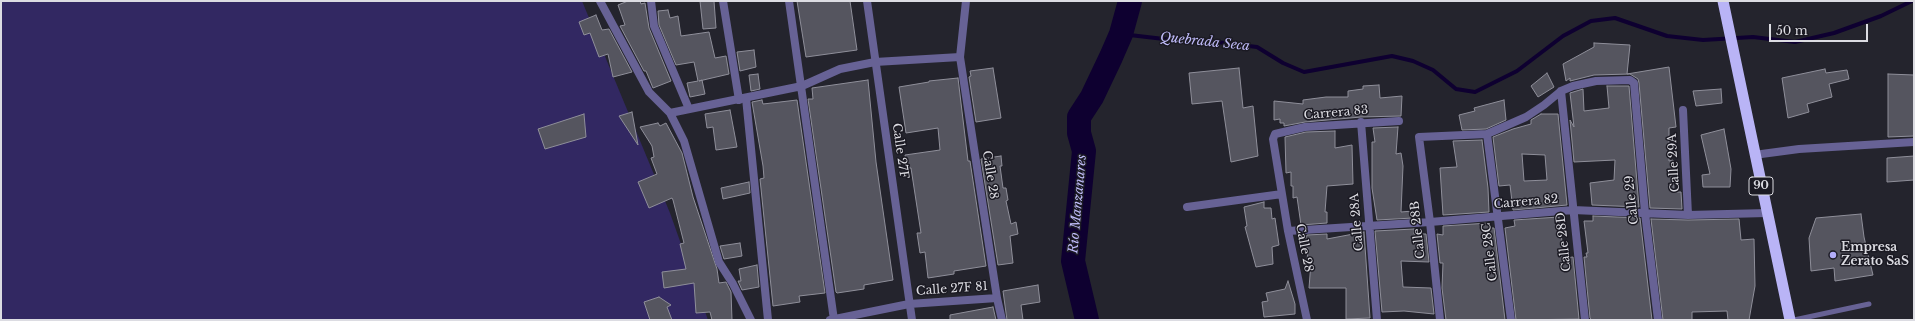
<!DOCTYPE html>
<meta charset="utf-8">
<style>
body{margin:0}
#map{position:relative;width:1915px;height:321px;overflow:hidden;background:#24242d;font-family:"Libre Baskerville",serif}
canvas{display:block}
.frame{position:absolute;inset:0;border:2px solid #dcdce2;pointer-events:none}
.scale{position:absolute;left:1769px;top:24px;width:99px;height:18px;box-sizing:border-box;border:2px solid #dcdce2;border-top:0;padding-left:5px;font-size:12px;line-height:14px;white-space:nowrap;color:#dcdce2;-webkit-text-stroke:3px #1b1a23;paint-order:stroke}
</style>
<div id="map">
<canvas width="1915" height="321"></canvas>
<div class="frame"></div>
<div class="scale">50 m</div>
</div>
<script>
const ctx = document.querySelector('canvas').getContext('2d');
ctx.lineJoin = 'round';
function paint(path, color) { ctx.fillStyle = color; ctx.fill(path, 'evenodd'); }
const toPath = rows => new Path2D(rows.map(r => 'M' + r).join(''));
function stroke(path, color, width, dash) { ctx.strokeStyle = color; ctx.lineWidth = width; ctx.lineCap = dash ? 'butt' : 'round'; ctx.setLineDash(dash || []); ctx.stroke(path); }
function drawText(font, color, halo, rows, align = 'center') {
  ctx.font = font + ' "Libre Baskerville",serif'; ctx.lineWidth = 3; ctx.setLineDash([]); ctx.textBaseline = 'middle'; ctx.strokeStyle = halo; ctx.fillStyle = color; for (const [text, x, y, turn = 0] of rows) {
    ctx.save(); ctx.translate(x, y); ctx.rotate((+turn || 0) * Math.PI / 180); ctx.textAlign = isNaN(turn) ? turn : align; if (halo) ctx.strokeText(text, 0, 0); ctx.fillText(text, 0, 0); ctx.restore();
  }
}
const green = toPath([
 [1,1,582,1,670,213,708,320,1,320]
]);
const stream = toPath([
 [1121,34,1164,39,1208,41,1257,47,1283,63,1304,72,1392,56,1413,61,1433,70,1456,89,1475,92,1517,71,1563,36,1591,21,1615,18,1667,36,1703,40,1753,37,1795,42,1834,33,1881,16,1912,1]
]);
const river = toPath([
 [1087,320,1073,261,1084,151,1079,133,1079,117,1092,97,1111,57,1121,34,1130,1]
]);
const building = toPath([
 [628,1,640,1,641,4,645,3,649,28,671,81,653,88,646,71,644,71,620,26,625,25,618,5,628,1],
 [700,1,714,1,716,28,703,29,700,1],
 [797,1,850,1,857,50,806,57,797,1],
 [668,10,670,18,678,16,681,36,709,32,715,58,726,56,729,74,699,81,702,80,705,94,690,97,687,83,698,81,694,62,676,65,659,25,658,11,668,10],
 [596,15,602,30,609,29,632,72,613,77,608,54,599,57,590,33,584,35,579,22,596,15],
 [1594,43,1630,45,1627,74,1669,67,1676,127,1669,128,1669,161,1673,160,1674,192,1681,192,1682,209,1650,208,1639,83,1638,79,1630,74,1594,75,1570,81,1570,78,1566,81,1563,64,1594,47,1594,43],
 [754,50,756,67,740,71,737,52,754,50],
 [993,68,1001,118,976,122,969,77,971,76,970,71,993,68],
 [1239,68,1243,108,1253,106,1258,156,1231,162,1222,101,1192,104,1189,73,1239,68],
 [1825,69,1826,73,1847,70,1849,79,1829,84,1832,97,1807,104,1809,112,1788,118,1782,78,1825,69],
 [1547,73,1554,87,1538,97,1531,86,1547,73],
 [758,74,760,89,751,91,749,75,758,74],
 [1888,74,1914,75,1914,136,1888,137,1888,74],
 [958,78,968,161,970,161,986,266,954,271,954,274,928,278,925,252,920,253,917,233,921,233,911,168,907,168,905,155,940,150,938,128,906,133,899,87,929,82,929,81,958,78],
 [868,80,876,162,893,280,864,285,864,289,837,293,836,292,808,99,813,99,812,88,868,80],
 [1379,85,1380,98,1402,96,1401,116,1361,117,1305,122,1284,126,1284,123,1280,123,1280,119,1274,120,1274,101,1303,104,1303,100,1326,97,1348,97,1348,91,1363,89,1363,86,1379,85],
 [1607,86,1629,86,1639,207,1592,205,1590,183,1614,180,1615,160,1574,162,1570,120,1574,127,1570,93,1583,89,1584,111,1609,108,1607,86],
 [1721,89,1722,103,1696,106,1693,91,1721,89],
 [762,100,763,104,797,100,825,293,799,296,800,302,773,306,760,179,764,178,763,166,752,102,762,100],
 [1504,100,1506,120,1486,129,1462,130,1459,115,1475,111,1474,108,1504,100],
 [730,110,737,147,716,150,713,127,707,128,705,114,730,110],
 [632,112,638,145,619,116,632,112],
 [584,114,586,137,545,149,538,129,584,114],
 [1541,114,1558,114,1567,205,1513,210,1510,185,1499,186,1493,137,1513,129,1531,124,1531,120,1541,114],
 [1522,154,1545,155,1547,180,1524,181,1522,154],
 [658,123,660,126,666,123,682,153,693,197,717,269,719,283,726,282,731,292,732,320,712,320,710,312,696,313,694,283,664,288,662,272,686,269,680,244,684,243,673,200,672,198,649,208,638,182,657,174,651,158,654,157,652,146,640,127,658,123],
 [1398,127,1396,154,1401,153,1403,166,1401,212,1413,211,1413,218,1377,220,1372,188,1372,142,1375,142,1373,128,1398,127],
 [1724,129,1731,169,1730,187,1703,187,1702,175,1710,174,1701,135,1724,129],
 [1335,131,1335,148,1352,145,1353,184,1327,186,1325,212,1327,212,1327,223,1301,225,1297,197,1293,198,1293,186,1291,186,1291,172,1286,173,1285,137,1306,132,1335,131],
 [1482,140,1488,188,1489,212,1443,215,1440,168,1457,167,1453,141,1482,140],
 [1001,156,1002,166,1000,166,1003,188,1006,188,1008,200,1006,201,1011,224,1016,222,1018,234,1010,236,1013,263,998,265,981,159,1001,156],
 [1914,156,1914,180,1887,182,1887,158,1914,156],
 [749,182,750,193,723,199,721,188,749,182],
 [1264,202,1264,208,1271,208,1272,219,1275,218,1279,245,1272,247,1273,264,1256,267,1245,227,1247,226,1244,207,1264,202],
 [1861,214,1864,237,1873,275,1835,281,1834,268,1811,271,1809,238,1816,218,1861,214],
 [1593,216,1640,218,1652,320,1592,320,1590,318,1584,257,1587,257,1586,253,1588,253,1584,221,1593,221,1593,216],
 [1559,217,1564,258,1573,257,1579,319,1516,320,1505,228,1515,226,1514,220,1559,217],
 [1651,219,1688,220,1739,219,1741,240,1754,239,1755,286,1749,320,1728,320,1727,311,1692,312,1692,320,1663,320,1651,219],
 [1489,223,1489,228,1494,228,1505,320,1446,320,1442,288,1443,263,1440,263,1437,234,1443,235,1443,226,1489,223],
 [1414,229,1414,234,1426,234,1429,262,1401,261,1403,287,1431,288,1434,314,1404,311,1382,312,1375,231,1414,229],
 [1364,232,1370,318,1346,319,1346,288,1309,288,1311,262,1307,262,1308,248,1302,248,1307,235,1327,234,1327,239,1364,232],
 [740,243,742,256,724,259,720,246,740,243],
 [757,265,759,287,742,290,738,281,741,281,739,269,757,265],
 [1288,281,1295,304,1295,314,1264,317,1262,302,1268,301,1266,293,1285,289,1288,281],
 [1038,285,1040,302,1021,305,1023,320,1007,320,1003,291,1038,285],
 [659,297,671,305,667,307,672,320,650,320,644,302,659,297],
 [993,307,996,320,950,320,950,315,993,307]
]);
const service = toPath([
 [1794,320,1869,304]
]);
const minor = toPath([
 [600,1,649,92,670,113,802,86,840,69,875,62,960,57],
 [651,1,654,26,689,109],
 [723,1,739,100],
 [789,1,834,320],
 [867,1,912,320],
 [966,1,960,57,997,298,1002,320],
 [1561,91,1585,320],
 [746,98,768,320],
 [1683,110,1688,215],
 [670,113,684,141,719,262,733,284,751,320],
 [1361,122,1377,320],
 [1487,134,1511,320],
 [1754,155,1799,149,1914,142],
 [1187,207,1282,194],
 [1288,231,1430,222,1573,210,1688,215,1767,213],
 [830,320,909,304,997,298],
 [1307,320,1288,231,1273,139,1275,134,1305,127,1399,121],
 [1440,320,1430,222,1419,137,1487,134,1526,117,1544,105,1561,91,1573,86,1596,81,1630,80,1634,83,1645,213,1658,320]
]);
const trunk = toPath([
 [1723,1,1790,320]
]);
const markers = [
 [1833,255,4,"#b3adf9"]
];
const shields = [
 [1761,186,24]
];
const shieldNames = [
 ["90",1761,186]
];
const streetNames = [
 ["Carrera 83",1336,113,-5],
 ["Calle 27F",900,151,82],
 ["Calle 29A",1674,163,-93],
 ["Calle 28",990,175,81],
 ["Calle 29",1632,200,-96],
 ["Carrera 82",1526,202,-5],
 ["Calle 28A",1357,222,-95],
 ["Calle 28B",1418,230,-96],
 ["Calle 28D",1564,242,-96],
 ["Calle 28",1304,248,79],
 ["Calle 28C",1490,252,-97],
 ["Calle 27F 81",952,289,-4]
];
const poiNames = [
 ["Empresa",1841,248],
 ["Zerato SaS",1841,262]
];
const waterNames = [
 ["Quebrada Seca",1205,42,6],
 ["Río Manzanares",1078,204,-85]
];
paint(green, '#322862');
stroke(stream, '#0e0030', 4);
stroke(river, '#0e0030', 24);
paint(building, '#55555f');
stroke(building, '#8f8f9a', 1);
stroke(service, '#676295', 5);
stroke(minor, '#676295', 8);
stroke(trunk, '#b9b4f6', 11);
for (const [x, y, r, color] of markers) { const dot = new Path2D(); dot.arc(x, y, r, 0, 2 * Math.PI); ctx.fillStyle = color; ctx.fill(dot); stroke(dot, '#1b1a23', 1.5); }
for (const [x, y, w] of shields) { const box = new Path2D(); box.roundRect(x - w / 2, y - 9, w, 18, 3); ctx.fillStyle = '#1b1a23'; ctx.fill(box); stroke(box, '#dcdce2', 1); }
drawText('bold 11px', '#dcdce2', null, shieldNames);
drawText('12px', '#dcdce2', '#1b1a23', streetNames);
drawText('bold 12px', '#dcdce2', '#1b1a23', poiNames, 'left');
drawText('italic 13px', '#c0bcfa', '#1b1a23', waterNames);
</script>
